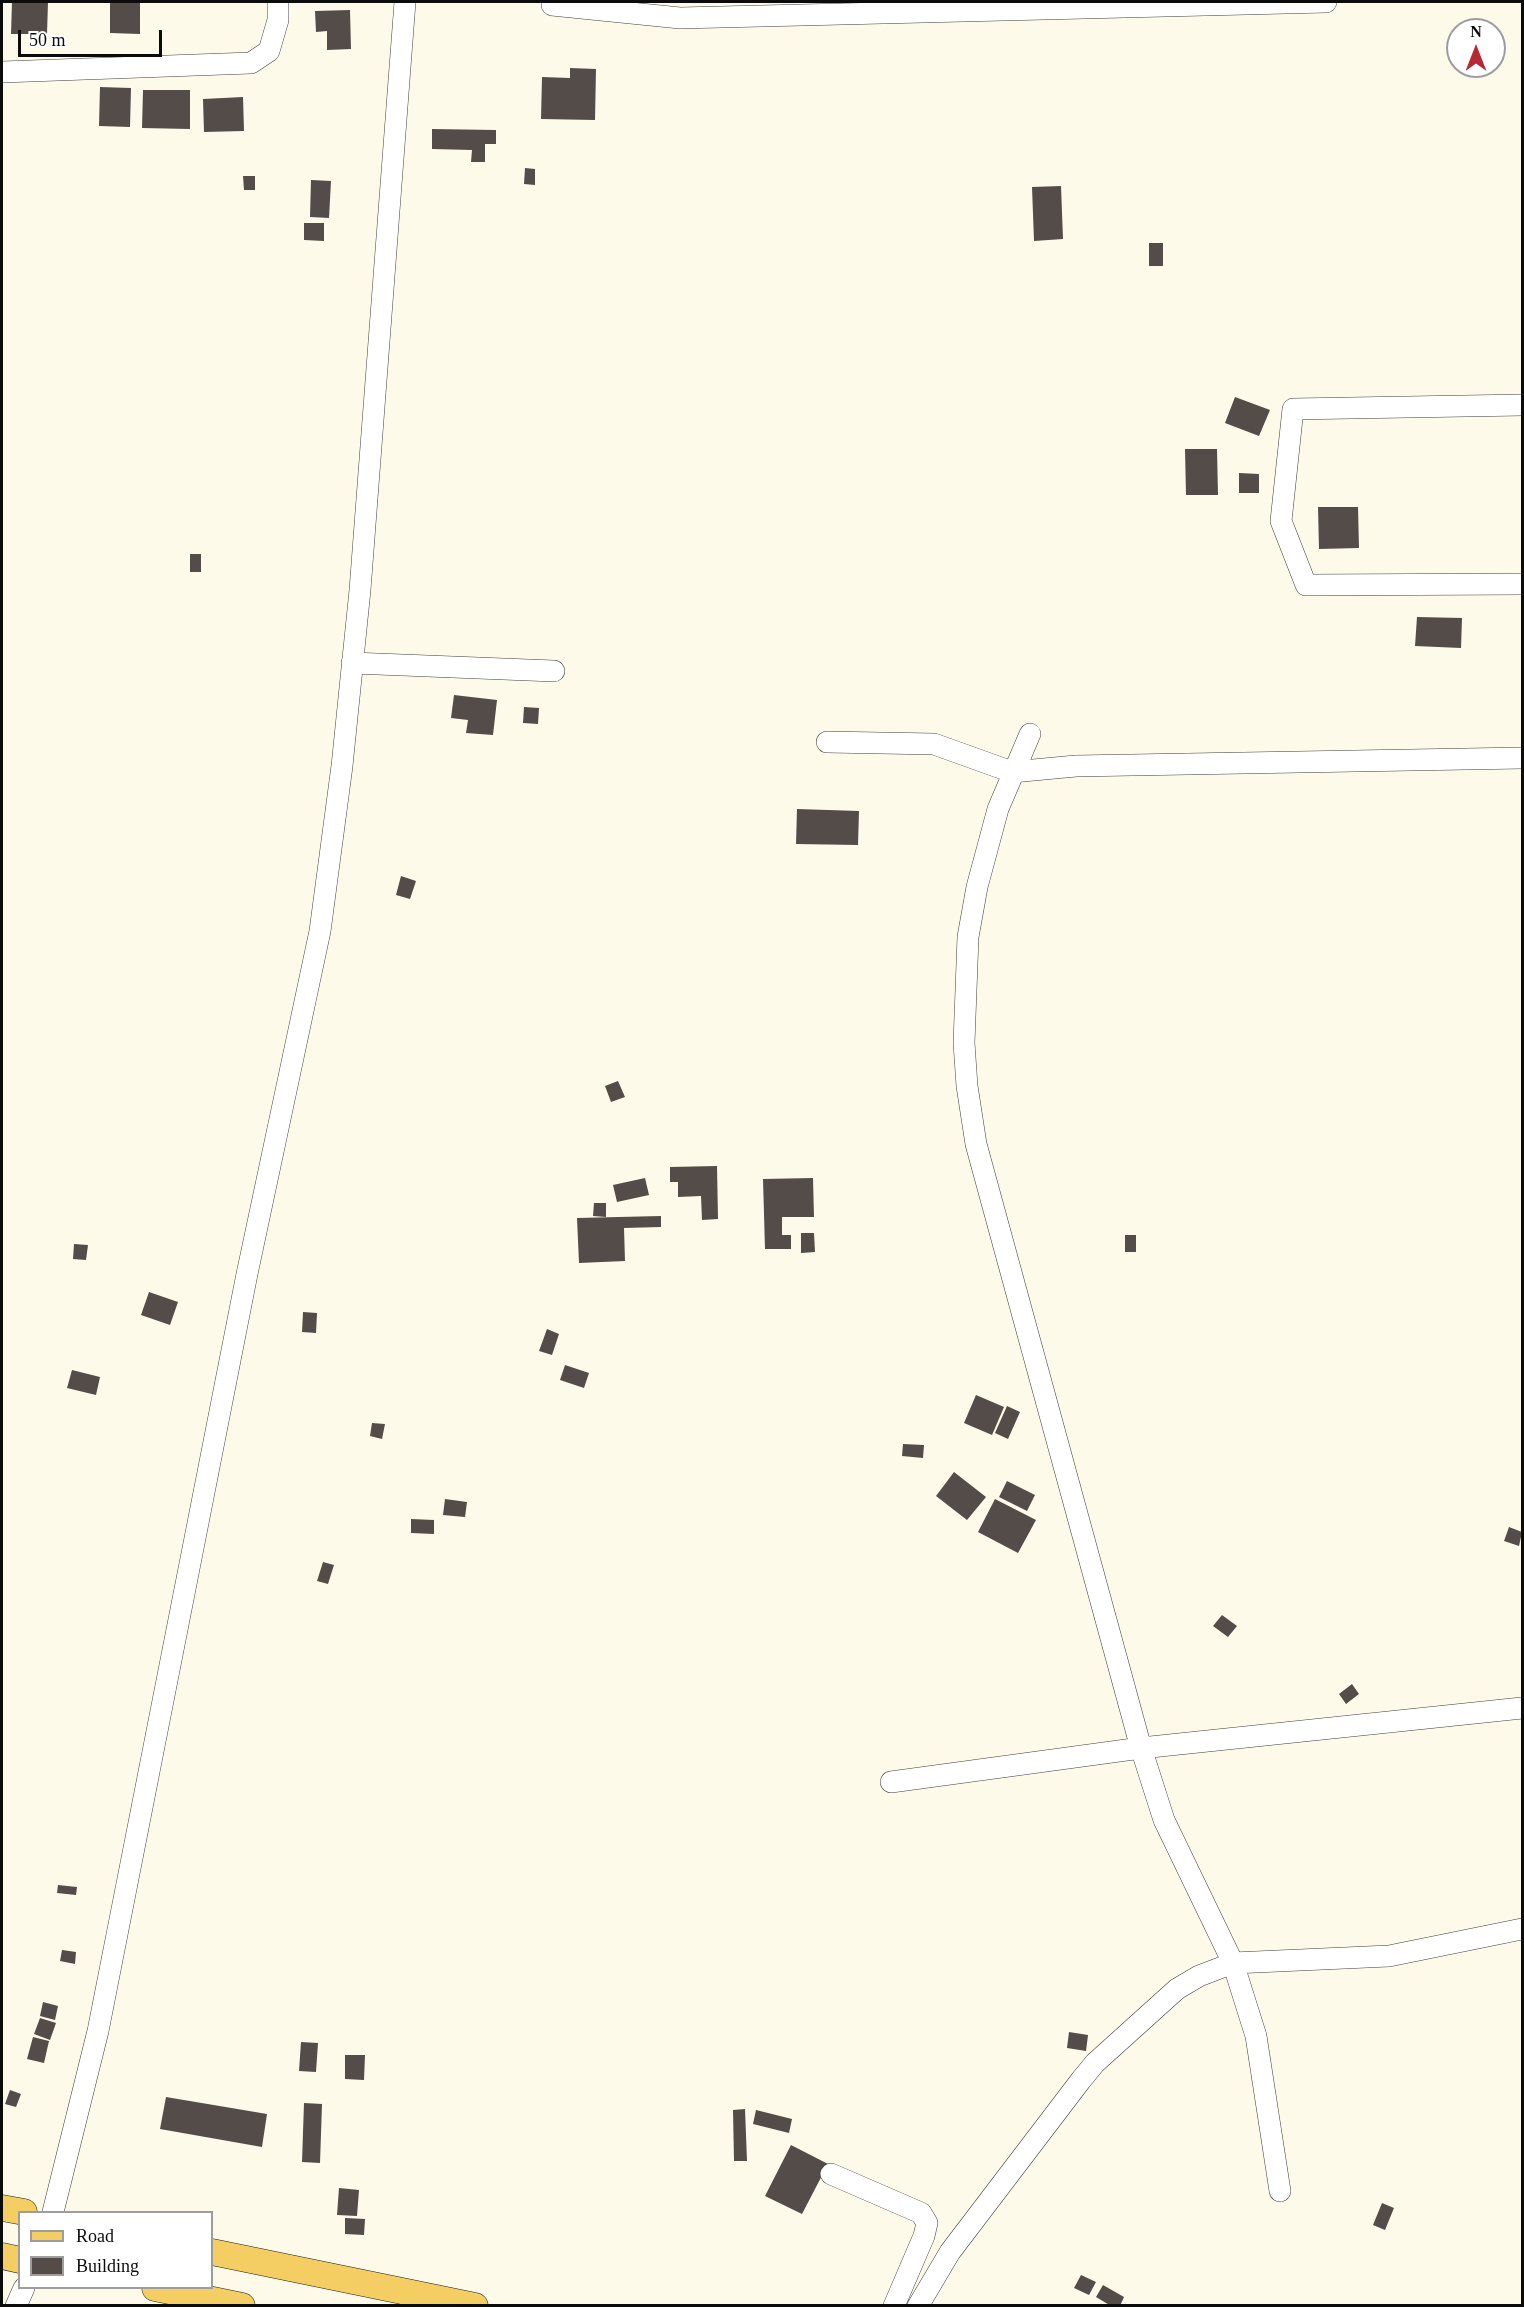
<!DOCTYPE html>
<style>
body{margin:0}
#map{position:relative;width:1524px;height:2307px;overflow:hidden;background:#fefae9;font-family:Georgia,serif}
canvas{display:block}
.frame{position:absolute;inset:0;border:3px solid #0b0b0b;pointer-events:none}
.legend{position:absolute;left:18px;top:2211px;width:195px;height:78px;box-sizing:border-box;background:#fff;border:2px solid #9d9d9d;margin:0;padding:8px 10px;list-style:none;font-size:18px;color:#0b0b0b}
.legend li{display:flex;align-items:center;gap:12px;height:30px}
.legend b{width:30px;border:2px solid #9d9d9d}
.north{position:absolute;left:1446px;top:18px;width:60px;height:60px;box-sizing:border-box;background:#fff;border:2px solid #9d9d9d;border-radius:50%;rotate:0deg;font-size:16px;font-weight:700;line-height:24px;text-align:center;color:#0b0b0b}
.north::after{content:'';display:block;margin:auto;width:21px;height:27px;background:#b62832;clip-path:polygon(50% 0,100% 100%,50% 72%,0 100%)}
.scale{position:absolute;left:18px;top:30px;width:144px;height:27px;box-sizing:border-box;border:3px solid #0b0b0b;border-top:0;padding-left:8px;font-size:18px;line-height:21px;white-space:nowrap;color:#0b0b0b;-webkit-text-stroke:4px #fff;paint-order:stroke}
</style>
<div id="map">
<canvas width="1524" height="2307"></canvas>
<div class="frame"></div>
<ul class="legend">
<li><b style="height:8px;background:#f5ce63"></b>Road</li>
<li><b style="height:16px;background:#534c48"></b>Building</li>
</ul>
<div class="north">N</div>
<div class="scale">50 m</div>
</div>
<script>
const ctx = document.querySelector('canvas').getContext('2d');
ctx.lineJoin = 'round';
function paint(path, color) { ctx.fillStyle = color; ctx.fill(path, 'evenodd'); }
const toPath = rows => new Path2D(rows.map(r => 'M' + r).join(''));
function stroke(path, color, width, dash) { ctx.strokeStyle = color; ctx.lineWidth = width; ctx.lineCap = dash ? 'butt' : 'round'; ctx.setLineDash(dash || []); ctx.stroke(path); }
const building = toPath([
 [12,2,48,2,47,34,11,34],
 [110,2,140,2,140,34,110,33],
 [350,10,351,49,327,50,327,31,316,32,315,11],
 [570,68,596,69,595,120,541,119,542,77,570,78],
 [100,87,131,88,130,127,99,126],
 [143,90,190,90,190,129,142,128],
 [243,97,244,131,204,132,203,99],
 [432,129,496,130,496,144,485,144,485,162,471,162,472,150,432,149],
 [525,168,535,169,535,185,524,184],
 [243,176,255,176,255,190,244,190],
 [311,180,331,181,329,218,310,217],
 [1061,186,1063,239,1034,241,1032,187],
 [304,223,324,223,324,241,304,240],
 [1149,243,1163,243,1163,266,1149,266],
 [1235,397,1270,410,1259,436,1225,423],
 [1185,449,1217,449,1218,495,1186,495],
 [1239,473,1259,474,1259,493,1239,493],
 [1318,507,1358,507,1359,548,1319,549],
 [190,554,201,554,201,572,190,572],
 [1417,617,1462,618,1461,648,1415,646],
 [454,695,497,700,493,735,466,733,468,720,451,718],
 [524,707,539,708,538,724,523,723],
 [797,809,859,811,858,845,796,844],
 [401,876,416,881,410,899,396,895],
 [618,1081,625,1097,611,1102,605,1086],
 [717,1166,718,1219,702,1220,701,1196,678,1197,678,1182,670,1182,670,1167],
 [645,1178,649,1195,617,1202,613,1185],
 [813,1178,814,1217,782,1217,782,1235,791,1235,791,1249,765,1249,763,1179],
 [594,1203,606,1203,606,1217,593,1216],
 [661,1216,661,1227,624,1228,625,1261,579,1263,577,1218],
 [801,1233,814,1233,815,1252,801,1253],
 [1125,1235,1136,1235,1136,1252,1125,1252],
 [74,1244,88,1245,86,1260,73,1259],
 [149,1292,178,1302,170,1325,141,1315],
 [303,1312,317,1313,316,1333,302,1332],
 [547,1329,559,1334,552,1355,539,1351],
 [565,1365,589,1373,584,1388,560,1380],
 [72,1370,100,1377,96,1395,67,1388],
 [976,1395,1004,1407,992,1435,964,1423],
 [1007,1406,1020,1412,1008,1439,995,1433],
 [372,1423,385,1424,382,1439,370,1436],
 [903,1444,924,1445,923,1458,902,1456],
 [954,1472,986,1497,967,1520,936,1496],
 [1007,1481,1035,1495,1027,1511,999,1497],
 [445,1499,467,1502,465,1517,443,1515],
 [995,1499,1036,1520,1018,1553,978,1532],
 [411,1519,434,1520,434,1534,411,1533],
 [1509,1527,1522,1532,1519,1546,1504,1541],
 [323,1562,334,1565,328,1584,317,1581],
 [1222,1615,1237,1626,1228,1637,1213,1626],
 [1352,1684,1359,1694,1346,1704,1339,1694],
 [58,1885,77,1887,76,1895,57,1893],
 [62,1950,76,1952,75,1964,60,1961],
 [43,2002,58,2006,55,2020,40,2016],
 [40,2018,56,2023,50,2040,34,2034],
 [1069,2032,1088,2035,1086,2051,1067,2048],
 [33,2037,49,2041,44,2063,27,2059],
 [301,2042,318,2043,316,2072,299,2071],
 [345,2055,365,2055,364,2080,345,2079],
 [10,2090,21,2094,16,2107,5,2104],
 [166,2097,267,2114,262,2147,160,2129],
 [304,2103,322,2104,320,2163,302,2162],
 [745,2109,747,2161,734,2161,733,2110],
 [756,2110,792,2119,789,2133,753,2124],
 [791,2145,828,2164,802,2214,765,2196],
 [339,2188,359,2190,357,2216,337,2215],
 [1382,2203,1394,2208,1385,2230,1373,2225],
 [345,2218,365,2219,364,2235,345,2234],
 [1081,2275,1096,2282,1089,2295,1074,2288],
 [1103,2285,1124,2297,1120,2306,1111,2306,1096,2297]
]);
const minor = toPath([
 [552,2,552,5,680,18,1326,2],
 [2,72,251,63,269,51,278,20,278,2],
 [1522,405,1293,409,1281,521,1306,585,1522,584],
 [352,663,554,671],
 [1030,734,998,809,977,887,968,937,964,1043,967,1086,976,1144,1141,1748,1164,1820,1233,1963,1256,2036,1280,2191],
 [827,742,934,744,1012,772,1076,766,1522,758],
 [891,1782,1141,1748,1522,1708],
 [831,2174,921,2213,927,2223,924,2236,894,2306],
 [53,2212,98,2031,247,1274,320,931,342,766,360,590,405,2],
 [16,2306,24,2288],
 [918,2306,950,2252,1081,2080,1095,2063,1177,1989,1199,1976,1233,1963,1389,1956,1522,1929]
]);
const major = toPath([
 [2,2208,24,2212],
 [212,2252,475,2306],
 [2,2256,20,2260],
 [155,2288,242,2306]
]);
paint(building, '#534c48');
stroke(minor, '#3e3e3e', 22);
stroke(major, '#1c1c1c', 27);
stroke(minor, '#fff', 21);
stroke(major, '#f5ce63', 26);
</script>
